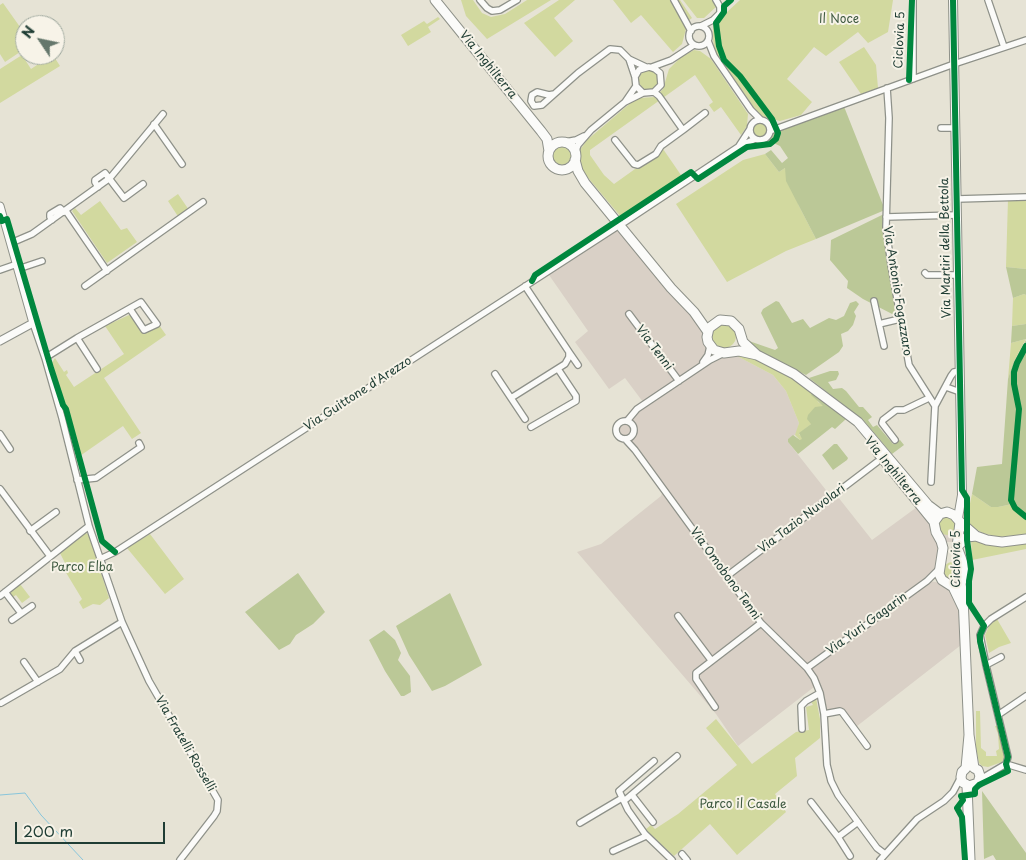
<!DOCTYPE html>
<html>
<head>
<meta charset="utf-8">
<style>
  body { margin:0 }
  #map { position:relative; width:1026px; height:860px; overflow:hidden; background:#e6e3d5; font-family:"Playpen Sans",sans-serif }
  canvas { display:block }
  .north { position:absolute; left:15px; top:15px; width:50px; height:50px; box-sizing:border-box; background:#f7f3e8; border:1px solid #a1aaa0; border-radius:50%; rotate:304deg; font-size:14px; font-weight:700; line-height:20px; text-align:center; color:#1f3d34 }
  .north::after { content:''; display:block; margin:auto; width:18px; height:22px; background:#65776c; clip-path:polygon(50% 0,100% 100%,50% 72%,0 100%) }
  .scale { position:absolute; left:15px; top:822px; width:150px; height:22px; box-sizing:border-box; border:2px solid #1f3d34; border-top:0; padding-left:6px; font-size:15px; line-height:18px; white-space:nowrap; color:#1f3d34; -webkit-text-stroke:4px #f7f3e8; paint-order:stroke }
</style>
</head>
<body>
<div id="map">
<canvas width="1026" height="860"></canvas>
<div class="north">N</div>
<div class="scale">200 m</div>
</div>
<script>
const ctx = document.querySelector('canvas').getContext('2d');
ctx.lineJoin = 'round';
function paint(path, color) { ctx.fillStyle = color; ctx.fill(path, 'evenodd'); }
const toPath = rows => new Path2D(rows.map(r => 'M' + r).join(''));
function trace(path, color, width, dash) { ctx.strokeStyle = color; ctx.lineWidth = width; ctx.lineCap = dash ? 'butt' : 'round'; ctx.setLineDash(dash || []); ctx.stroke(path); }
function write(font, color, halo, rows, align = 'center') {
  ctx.font = font + ' "Playpen Sans",sans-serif'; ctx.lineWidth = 4; ctx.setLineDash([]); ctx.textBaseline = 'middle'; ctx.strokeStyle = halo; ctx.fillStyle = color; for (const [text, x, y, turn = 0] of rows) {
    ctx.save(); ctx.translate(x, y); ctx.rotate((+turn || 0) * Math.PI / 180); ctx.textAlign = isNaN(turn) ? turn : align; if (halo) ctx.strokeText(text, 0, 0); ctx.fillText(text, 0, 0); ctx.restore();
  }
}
const industrial = toPath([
  [618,230,701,325,707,349,707,355,717,358,737,356,773,375,786,391,799,423,797,432,795,435,788,439,788,442,833,499,838,497,872,540,917,507,957,542,936,542,941,556,938,567,928,581,944,583,951,589,958,603,961,645,852,730,839,714,822,717,817,694,814,687,738,746,716,714,577,552,601,544,661,496,662,493,635,453,625,442,619,440,614,431,616,421,627,415,632,409,643,402,625,378,609,389,575,342,588,331,549,275]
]);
const green = toPath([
  [461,0,473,0,482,13,491,17,505,14,527,0,551,0,487,39,466,16],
  [559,0,575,0,554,18,573,41,555,57,524,23],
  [613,0,680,0,692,18,684,24,686,29,682,44,673,52,641,15,631,23],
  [683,0,712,0,716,7,704,18,697,18],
  [740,0,893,0,888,32,868,43,858,32,826,56,814,47,787,79,812,102,801,115,780,121,763,117,755,109,715,51,713,40,713,25],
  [3,3,25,34,25,46,21,49,20,52,5,62,0,54,0,5],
  [438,17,440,19,428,27,431,32,408,46,401,35,424,21,427,24],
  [864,47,876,65,878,88,861,94,839,62],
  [694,50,700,51,711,59,748,114,747,126,741,135,721,107,714,112,709,105,713,102,695,75,590,150,590,155,604,175,614,184,656,154,661,146,683,178,621,217,584,173,579,164,580,150,587,140,634,100,639,98,655,97,663,89,669,69,681,57],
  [22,55,31,69,43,61,39,55,53,55,60,66,0,103,0,69],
  '639 80a10 10 0 1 1 20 0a10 10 0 1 1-20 0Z',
  '753 130a7 7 0 1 1 14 0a7 7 0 1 1-14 0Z',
  '552 155a10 10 0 1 1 20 0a10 10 0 1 1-20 0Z',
  [765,154,779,172,785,168,799,206,816,239,786,251,727,282,676,204,743,160],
  [178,194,189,210,179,218,168,201],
  [1008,199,1026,199,1026,269,1006,267],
  [100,201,121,230,127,228,137,242,107,263,72,211,75,208,81,215],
  [1024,294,1026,295,1026,324,1012,326,1013,298],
  [129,315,131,316,143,333,148,332,159,325,166,335,104,378,141,433,132,439,123,426,77,458,62,407,65,404,51,364,55,358,64,372,67,370,68,373,66,375,74,387,124,354,105,326],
  '712 336a12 12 0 1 1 24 0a12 12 0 1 1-24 0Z',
  [1026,339,1013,363,1008,379,1011,343],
  [745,353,791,376,814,391,818,402,824,406,811,424,799,434,803,439,801,441,795,435,799,423,786,391,773,375,735,355],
  [972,494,991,507,998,507,1012,504,1026,517,1026,534,999,537,983,533,970,526,968,513],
  '938 526a9 9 0 1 1 18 0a9 9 0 1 1-18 0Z',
  [86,533,89,535,109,598,100,605,93,604,83,609,79,602,82,599,62,566,65,563,60,553],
  [150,534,184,579,165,594,127,548],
  [971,539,1008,545,1026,542,1026,549,972,560],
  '943 571a9 9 0 1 1 18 0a9 9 0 1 1-18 0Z',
  [20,584,30,597,22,603,16,595,13,597,11,594,11,591],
  [997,619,1011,643,999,647,989,653,985,635,990,624],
  [816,698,820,719,820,738,795,758,797,776,775,794,786,812,737,855,710,824,674,856,649,833,646,829,651,825,655,829,678,814,737,765,706,728,716,719,752,764,796,732,809,730,806,707,813,705,810,700],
  [976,711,980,711,981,748,986,752,986,756,997,756,996,751,999,749,998,734,995,726,999,726,1005,757,1002,762,988,767,982,766,979,763,976,748]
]);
const forest = toPath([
  [843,104,885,210,816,239,786,181,785,168,779,172,765,154,771,150,782,163,788,158,780,146,769,141,774,132],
  [884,214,904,345,901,345,896,316,863,299,847,288,848,281,830,260,831,240],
  [1006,267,1026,269,1026,295,1024,294,1013,298],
  [776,301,779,302,792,323,803,319,810,328,829,318,836,320,844,316,850,303,856,301,859,304,854,312,856,316,853,325,848,331,841,334,843,346,839,352,806,375,759,352,750,345,749,341,775,350,778,348,761,313,763,309],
  [1026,324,1026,339,1011,343,1012,326],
  [1026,340,1026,517,1012,504,998,507,991,507,972,494,977,467,1002,464,1008,379,1013,363],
  [830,371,838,371,839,374,836,380,828,382,833,389,842,388,846,391,859,407,863,407,872,417,868,420,873,427,877,425,893,444,900,440,904,445,892,454,864,421,809,378],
  [814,391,846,417,846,419,835,429,832,427,798,454,788,442,788,439,793,435,800,440,802,439,799,433,811,424,807,419,808,415,815,407,823,406,811,395],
  [834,444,837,444,848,458,847,460,833,470,822,455],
  [298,573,325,612,313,624,296,635,290,644,279,650,245,612],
  [450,593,482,665,445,686,432,691,409,655,396,626],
  [384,630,395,640,401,653,398,660,410,676,411,692,404,696,401,696,385,671,369,640],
  [982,791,1026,853,1026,860,996,860,993,855,984,859]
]);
const stream = toPath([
  [0,795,25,793,41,815,83,860]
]);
const minor = toPath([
  [480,0,487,8,492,11,500,10,517,0],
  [674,0,691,31],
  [988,0,1004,47],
  '689 36a10 10 0 1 1 20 0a10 10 0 1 1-20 0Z',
  [701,26,713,20,720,13,720,7,716,0],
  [708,41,714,56,751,110,761,120],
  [629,59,635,77],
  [652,67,671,60,694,45],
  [913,79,913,0],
  [887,88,889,118,886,227,891,265,909,365,935,406],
  [654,92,659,96,683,130,705,113],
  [554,94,549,95,537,92,532,95,531,101,534,106,542,105,578,73,610,49,620,50,629,59,646,67],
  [625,102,636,86,635,77,639,70,649,67,655,69,660,73,661,85,654,92,643,93,636,86],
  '750 130a10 10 0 1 1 20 0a10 10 0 1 1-20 0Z',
  [154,124,182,164],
  [941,128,955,128],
  [770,131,954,64,1026,40],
  [615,140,634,164,638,165,656,154,661,146,683,130],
  [565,142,576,140,584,136],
  [739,146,750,129],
  [575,153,578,145,591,130,625,102,643,93],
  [98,187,95,182,95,180,105,173,124,198,143,184],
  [957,199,1026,197],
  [66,211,107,271],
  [886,217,957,215],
  [52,220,50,217,50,214,60,208,64,212],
  [625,222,738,147,755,139],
  [11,243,32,234,110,178,163,114],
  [18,269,42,261],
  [0,270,17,264],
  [925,273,927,275,958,275],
  [85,286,203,202],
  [874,301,884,346],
  [629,314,679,381],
  [33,323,45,358,62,418,89,526,122,622,149,681,218,800,217,811,214,816,180,860],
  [879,324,900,319],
  [77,338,97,369],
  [569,352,578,365],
  [45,358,77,338,141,302,157,324,144,330,130,309],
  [703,362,708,355,710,346],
  [495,374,525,419],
  [946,387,960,392],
  [511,398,565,364,569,357,569,352,525,286],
  '616 430a9 9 0 1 1 18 0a9 9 0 1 1-18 0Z',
  [627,421,637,409,710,360,724,353],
  [531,427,576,401,576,396,558,369],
  [0,434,10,449],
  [625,439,635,450,761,623,807,668,814,678,820,693,824,714,827,765,831,781,838,795,877,848,885,854],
  [895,440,882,423,883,420,896,410,904,410,929,398],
  [77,480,96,478,141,447,139,443],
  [931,482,935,406,951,376,954,372,960,371],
  [0,489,50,556],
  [30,531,56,512],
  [100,559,115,552,615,228],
  [727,576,877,462],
  [5,592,21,613],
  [0,596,89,526],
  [678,616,711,660],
  [12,620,32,606],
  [75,651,80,660],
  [24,662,38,682],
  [986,665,1001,657],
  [807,668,927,581,939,569],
  [1,703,60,669,75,651,122,622],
  [715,707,696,679,696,673,761,623],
  [824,714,840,711,842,712,867,746],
  [998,715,1026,696],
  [802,729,801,706,806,701,820,693],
  [654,761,619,791,628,810,645,834,672,860],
  [1006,764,1008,757,986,665,980,635,984,626,991,619,1026,597],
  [979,780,1006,764,1026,770],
  [632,795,653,822],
  [624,801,677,756],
  [811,802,838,837,858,822],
  [580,823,622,798],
  [838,837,850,856],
  [613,851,646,836],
  [682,854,687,860],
  [880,860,917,819,944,801,953,792,961,777]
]);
const tertiary = toPath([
  [0,206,33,323,0,341]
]);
const secondary = toPath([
  [953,0,962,495,958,518]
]);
const primary = toPath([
  [435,0,541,131,547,139,549,151],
  '548 156a14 14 0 1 1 28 0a14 14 0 1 1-28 0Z',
  [575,160,578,171,585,183,671,288,694,312,708,332],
  [757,355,739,351,724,353,714,350,708,342,707,337,709,328,720,320,731,321,739,329,743,342,757,355,794,374,858,422,928,505,940,514],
  [878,453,934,522],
  [960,522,976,536,987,540,1002,542,1026,539],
  [957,547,967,537,976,536],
  [963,608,953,587,942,580,939,574,943,548,941,541,936,532,934,522,940,514,947,512,954,515,960,522,957,547,965,568,961,584,963,597,969,735,974,768,978,770,980,776,978,783,969,786,962,782,961,777,962,772,966,768,969,735],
  [967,786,970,860]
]);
const cycleway = toPath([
  [953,0,962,490,967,498,967,540,971,569,969,581,969,603,984,626,980,635,980,641,1008,757,1006,764,1008,771,979,785,975,789,975,794,961,796,963,800,957,808,962,817,965,860],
  [909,80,912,0],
  [0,216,2,221,7,219,51,368,63,405,66,409,102,541,115,552],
  [532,281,535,275,691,172,698,179,747,147,770,144,776,139,778,133,772,119,740,76,724,60,719,46,716,23,724,12,724,6,731,0],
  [1026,346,1017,363,1014,372,1014,384,1019,409,1011,500,1015,508,1026,517]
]);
const parkNames = [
  ["Il Noce",839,20],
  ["Parco Elba",82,568],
  ["Parco il Casale",743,805]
];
const streetNames = [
  ["Ciclovia 5",900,40,-88],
  ["Via Inghilterra",488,65,51],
  ["Via Martiri della Bettola",946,248,-91],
  ["Via Antonio Fogazzaro",897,291,81],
  ["Via Tenni",654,348,53],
  ["Via Guittone d'Arezzo",358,394,-33],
  ["Via Inghilterra",893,471,51],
  ["Via Tazio Nuvolari",802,519,-37],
  ["Ciclovia 5",957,559,-90],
  ["Via Omobono Tenni",725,574,54],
  ["Via Yuri Gagarin",867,624,-36],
  ["Via Fratelli Rosselli",185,744,60]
];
paint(industrial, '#d9d0c6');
paint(green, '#d2d99f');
paint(forest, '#bbc897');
trace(stream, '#88c5db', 1);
trace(minor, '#8e9189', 8);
trace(tertiary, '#8e9189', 9);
trace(secondary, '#8e9189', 10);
trace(primary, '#8e9189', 11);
trace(minor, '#fbfbf9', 5.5);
trace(tertiary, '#fbfbf9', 7);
trace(secondary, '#fbfbf9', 8);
trace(primary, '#fbfbf9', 9);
trace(cycleway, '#00873e', 6);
write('12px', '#3f5a41', '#f7f3e8', parkNames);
write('12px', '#1f3d34', '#f7f3e8', streetNames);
</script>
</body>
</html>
